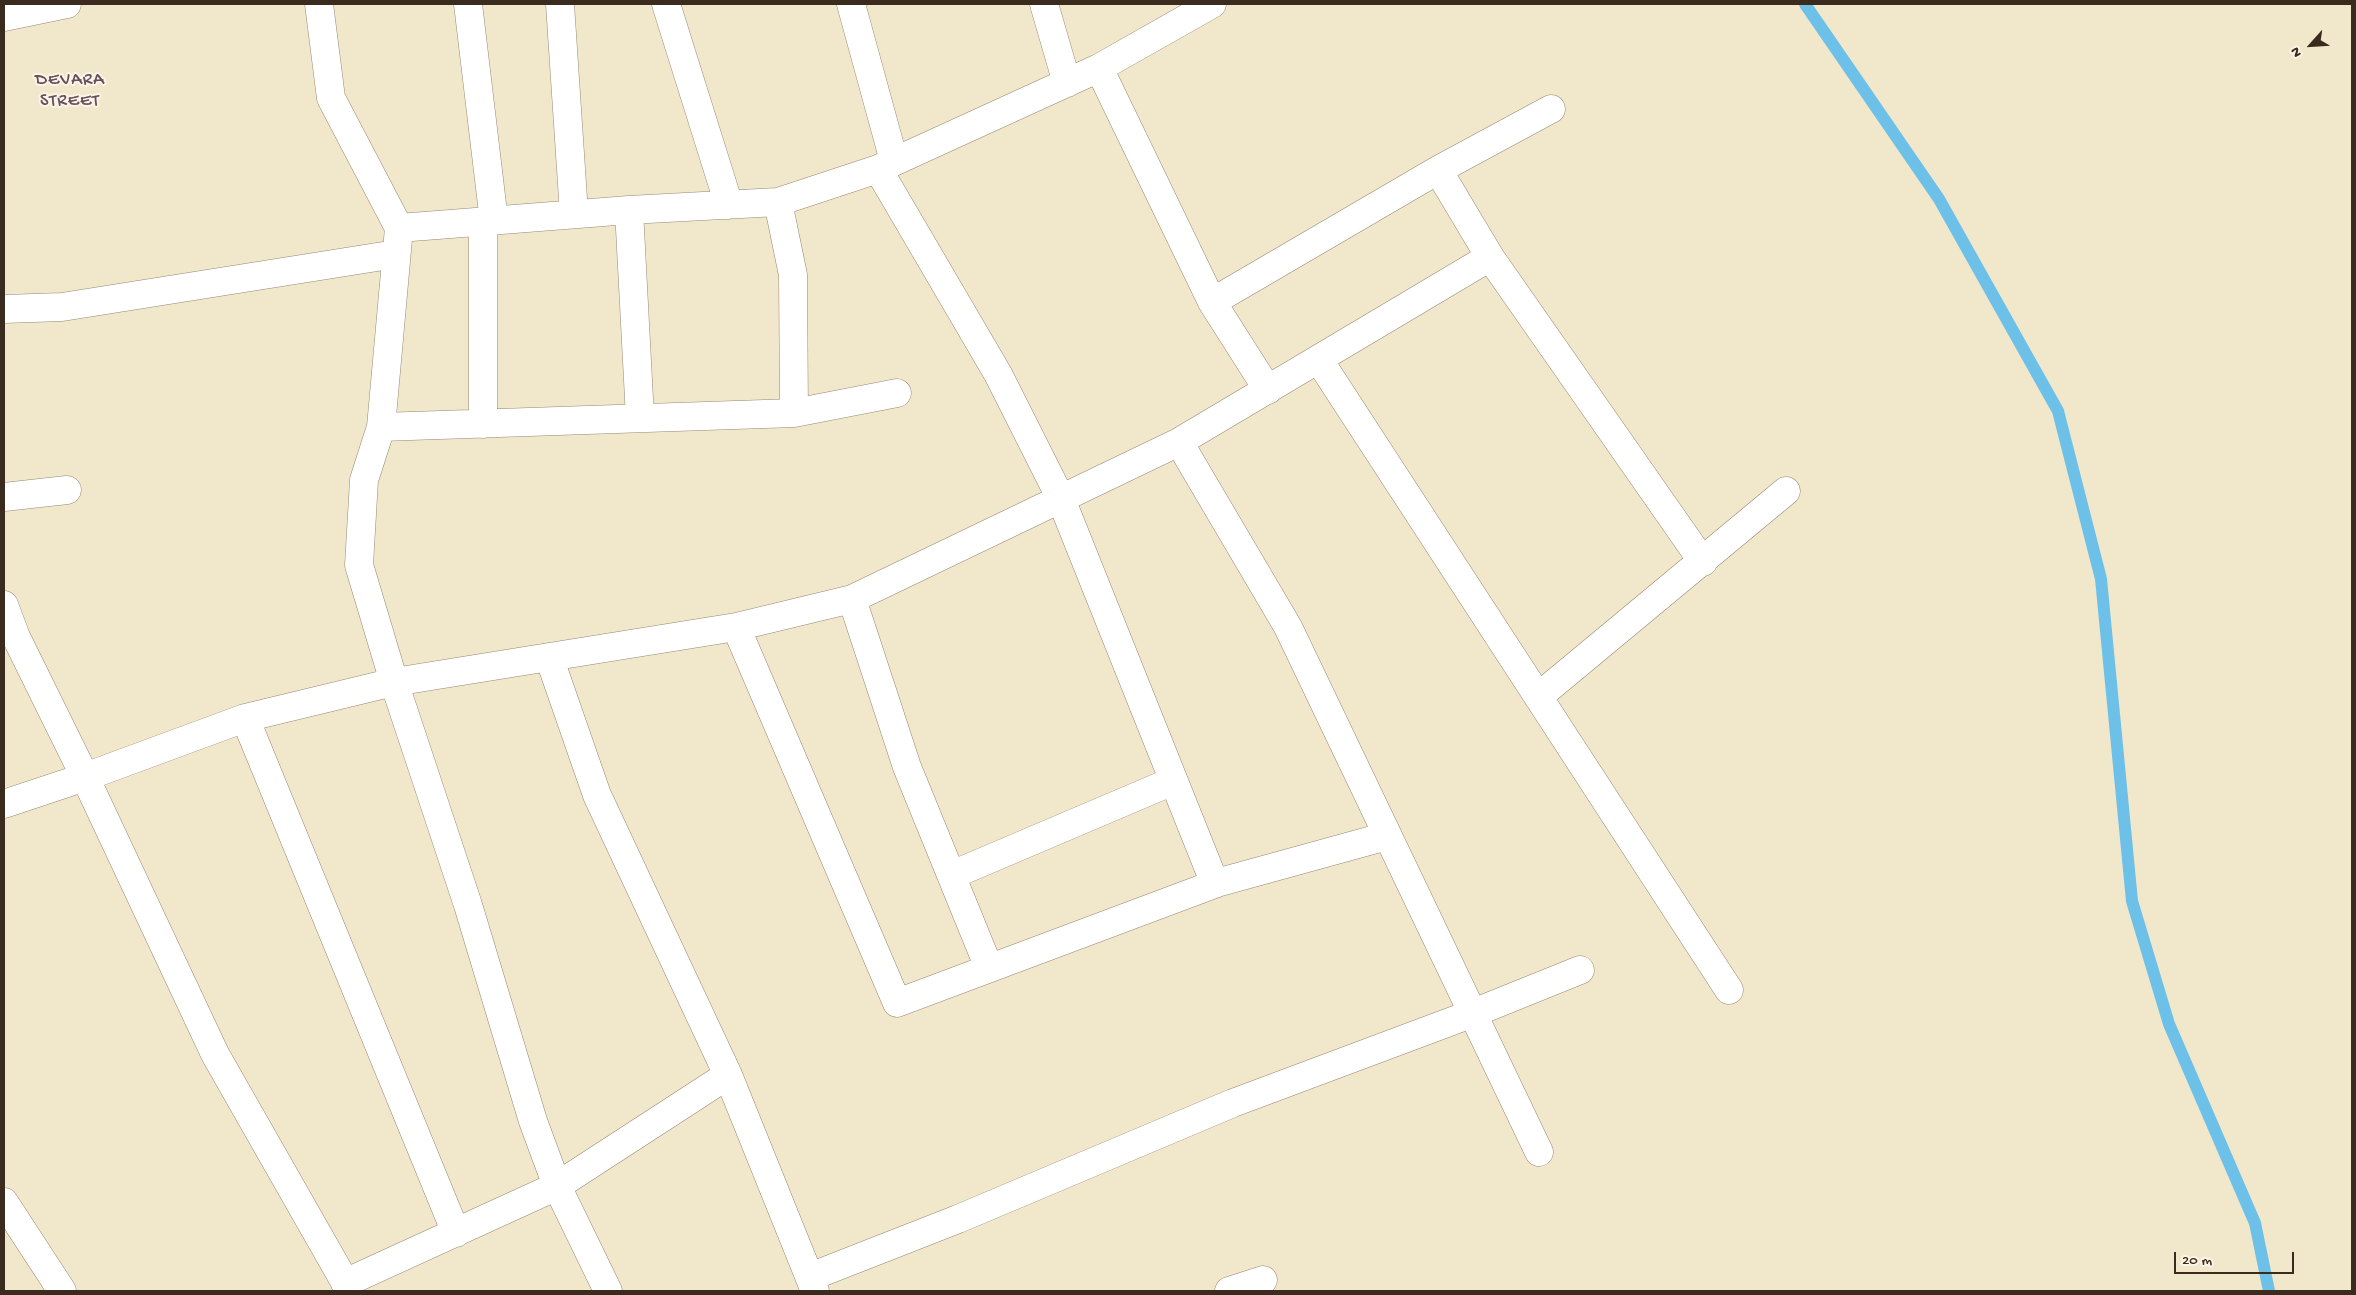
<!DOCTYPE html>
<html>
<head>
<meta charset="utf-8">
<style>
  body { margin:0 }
  #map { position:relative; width:2356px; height:1295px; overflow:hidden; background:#f1e7cb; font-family:"Gochi Hand",sans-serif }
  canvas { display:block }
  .frame { position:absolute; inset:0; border:5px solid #3b2a1e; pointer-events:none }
  .north { position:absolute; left:2286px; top:20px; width:50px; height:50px; -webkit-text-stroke:4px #fcf5e5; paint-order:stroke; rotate:244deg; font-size:14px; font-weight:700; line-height:20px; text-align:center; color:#3b2a1e }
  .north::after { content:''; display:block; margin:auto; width:18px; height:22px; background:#3b2a1e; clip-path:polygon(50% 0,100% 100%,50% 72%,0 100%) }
  .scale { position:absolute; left:2174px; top:1252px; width:120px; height:22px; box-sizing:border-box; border:2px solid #3b2a1e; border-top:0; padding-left:6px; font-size:15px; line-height:18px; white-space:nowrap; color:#3b2a1e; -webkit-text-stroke:4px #fcf5e5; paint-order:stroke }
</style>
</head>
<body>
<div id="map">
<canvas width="2356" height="1295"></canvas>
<div class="frame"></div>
<div class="north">N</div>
<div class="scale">20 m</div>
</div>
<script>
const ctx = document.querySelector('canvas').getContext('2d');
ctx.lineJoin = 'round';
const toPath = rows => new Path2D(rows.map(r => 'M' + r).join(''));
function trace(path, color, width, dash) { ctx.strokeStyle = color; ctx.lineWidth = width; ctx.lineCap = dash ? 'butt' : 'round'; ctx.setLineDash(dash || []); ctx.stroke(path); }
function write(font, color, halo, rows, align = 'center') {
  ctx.font = font + ' "Gochi Hand",sans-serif'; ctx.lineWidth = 4; ctx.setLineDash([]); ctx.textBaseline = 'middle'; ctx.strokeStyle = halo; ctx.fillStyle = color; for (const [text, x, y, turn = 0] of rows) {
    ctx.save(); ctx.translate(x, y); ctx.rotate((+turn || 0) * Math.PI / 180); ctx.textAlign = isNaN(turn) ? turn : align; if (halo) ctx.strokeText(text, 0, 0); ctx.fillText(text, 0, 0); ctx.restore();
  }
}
const stream = toPath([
  [1805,4,1939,199,2058,411,2101,579,2132,901,2169,1024,2255,1223,2269,1291]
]);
const minor = toPath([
  [319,4,331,98,399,228,381,427,364,480,359,565,394,682,468,905,533,1121,557,1186,608,1291],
  [468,4,494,221],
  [560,4,574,214],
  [666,4,729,205],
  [851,4,894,161],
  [1044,4,1067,83],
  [4,17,67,4],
  [1099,68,1212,302,1268,390],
  [878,169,998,374,1061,499,1215,884],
  [1438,170,1490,257,1703,562],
  [778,202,793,275,794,413],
  [629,210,640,418],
  [483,221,483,424],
  [399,228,629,210,778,202,878,169,1099,68,1212,4],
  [1212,302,1438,170,1551,109],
  [4,309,62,307,396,254],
  [1319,360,1729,990],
  [381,427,794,413,897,393],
  [1179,442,1288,627,1539,1152],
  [4,497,67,490],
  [852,599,907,767,989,968],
  [4,605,16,637,85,777,215,1054,350,1291],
  [736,627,897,1003,1220,882,1387,836],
  [549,657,597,795,728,1075,815,1291],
  [1538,697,1786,491],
  [245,718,456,1233],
  [4,804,85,777,245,718,394,682,736,627,852,599,1179,442,1490,257],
  [952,875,1173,781],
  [4,1202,62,1291],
  [810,1277,958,1219,1233,1103,1471,1014,1580,970],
  [345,1283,557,1186,728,1075],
  [1229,1291,1263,1280]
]);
const neighbourhoodNames = [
  ["DEVARA",70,81],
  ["STREET",70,102]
];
trace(stream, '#6dc1e9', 12);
trace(minor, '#968874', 29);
trace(minor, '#fff', 28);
ctx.letterSpacing = '1px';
write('18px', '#654f5f', '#fcf5e5', neighbourhoodNames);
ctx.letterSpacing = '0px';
</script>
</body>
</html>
